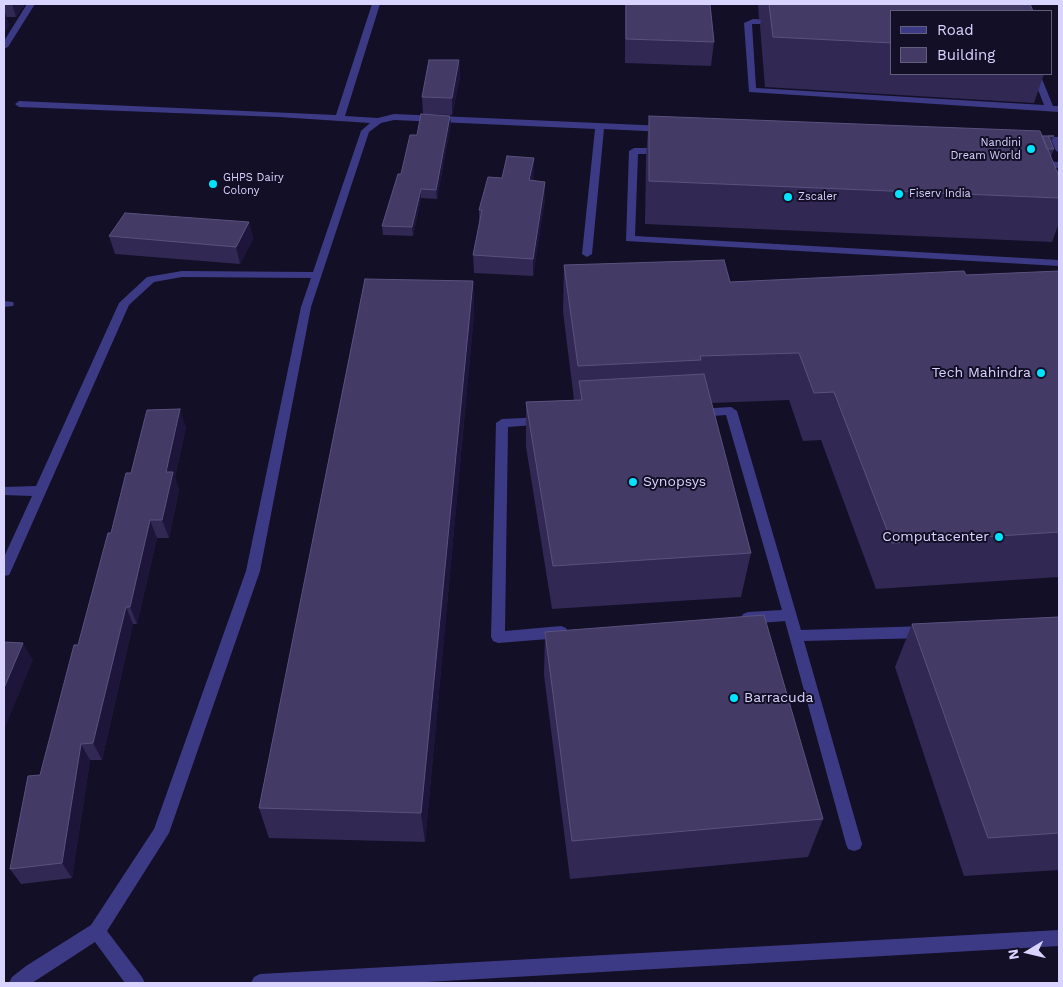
<!DOCTYPE html>
<html>
<head>
<meta charset="utf-8">
<style>
  body { margin:0 }
  #map { position:relative; width:1063px; height:987px; overflow:hidden; background:#130f26; font-family:"Work Sans",sans-serif }
  canvas { display:block }
  .frame { position:absolute; inset:0; border:5px solid #d9d4ff; pointer-events:none }
  .legend { position:absolute; left:890px; top:10px; width:162px; height:65px; box-sizing:border-box; background:#130f26; border:1px solid #625e7d; margin:0; padding:6px 9px; list-style:none; font-size:15px; color:#d9d4ff }
  .legend li { display:flex; align-items:center; gap:10px; height:25px }
  .legend b { width:25px; border:1px solid #625e7d }
  .north { position:absolute; left:1003px; top:927px; width:50px; height:50px; -webkit-text-stroke:4px #130f26; paint-order:stroke; rotate:261deg; font-size:14px; font-weight:700; line-height:20px; text-align:center; color:#d9d4ff }
  .north::after { content:''; display:block; margin:auto; width:18px; height:22px; background:#d9d4ff; clip-path:polygon(50% 0,100% 100%,50% 72%,0 100%) }
</style>
</head>
<body>
<div id="map">
<canvas width="1063" height="987"></canvas>
<div class="frame"></div>
<ul class="legend">
<li><b style="height:6px;background:#3d3a85"></b>Road</li>
<li><b style="height:14px;background:#433a66"></b>Building</li>
</ul>
<div class="north">N</div>
</div>
<script>
const ctx = document.querySelector('canvas').getContext('2d');
ctx.lineJoin = 'round';
const toPath = rows => new Path2D(rows.map(r => 'M' + r).join(''));
function paint(path, color) { ctx.fillStyle = color; ctx.fill(path, 'evenodd'); }
function trace(path, color, width, dash) { ctx.strokeStyle = color; ctx.lineWidth = width; ctx.lineCap = dash ? 'butt' : 'round'; ctx.setLineDash(dash || []); ctx.stroke(path); }
function write(font, color, halo, rows, align = 'center') {
  ctx.font = font + ' "Work Sans",sans-serif'; ctx.lineWidth = 4; ctx.setLineDash([]); ctx.textBaseline = 'middle'; ctx.strokeStyle = halo; ctx.fillStyle = color; for (const [text, x, y, turn = 0] of rows) {
    ctx.save(); ctx.translate(x, y); ctx.rotate((+turn || 0) * Math.PI / 180); ctx.textAlign = isNaN(turn) ? turn : align; if (halo) ctx.strokeText(text, 0, 0); ctx.fillText(text, 0, 0); ctx.restore();
  }
}
const lane = toPath([
  [372,4,380,4,345,116,378,118,394,114,665,126,669,129,665,132,604,129,592,254,587,257,582,254,595,129,394,120,381,123,369,132,311,307,260,571,169,833,107,931,142,977,145,983,125,983,95,942,32,983,9,983,12,977,26,966,91,925,154,829,246,571,301,307,311,278,182,277,154,282,129,305,11,571,9,575,4,576,4,557,32,496,4,495,4,487,36,486,119,303,147,277,182,271,313,272,361,131,370,123,279,117,19,107,15,104,19,101,336,115,372,4],
  [753,19,777,20,781,22,777,24,752,24,756,88,1044,105,1032,74,1040,74,1053,106,1059,106,1059,112,749,92,744,23,753,19],
  [1037,136,1058,137,1059,152,1056,151,1052,142,1034,141,1033,139,1037,136],
  [634,148,662,148,667,151,662,154,638,154,635,236,1059,260,1059,266,626,241,629,151,634,148],
  [1037,161,1059,162,1059,168,1034,166,1032,164,1037,161],
  [4,301,13,302,14,304,13,306,4,307,4,301],
  [731,407,737,411,801,630,926,626,931,628,933,632,931,636,926,638,804,641,862,844,860,849,854,851,848,849,846,844,785,621,748,624,743,622,741,618,743,614,748,612,782,610,726,415,698,417,692,413,698,409,731,407],
  [543,417,549,421,547,424,508,427,505,631,561,626,566,628,568,632,566,636,561,638,498,643,493,641,491,637,496,423,502,419,543,417],
  [1059,930,1059,946,409,983,251,983,254,977,260,974,1059,930]
]);
const street = toPath([
  [27,4,35,4,8,47,4,49,4,41,27,4]
]);
const wall = toPath([
  [4,4,25,4,16,17,6,17,9,25,4,33],
  [625,4,710,4,714,42,711,66,625,63],
  [758,4,1030,4,892,11,892,74,1044,74,1034,103,765,87,760,26,761,19,759,19],
  [459,60,460,77,452,115,423,114,422,97],
  [649,116,1054,136,1051,143,1054,149,1051,157,1059,198,1059,223,1052,242,645,224,646,158],
  [451,124,437,199,421,198,413,236,383,235,382,226,401,174],
  [534,158,534,175,533,181,545,199,533,276,474,273,473,255,479,224,479,210,502,178],
  [249,222,253,239,240,264,115,254,109,236],
  [564,265,730,282,966,275,1059,271,1059,577,876,589,821,440,803,441,789,400,711,403,751,553,741,597,552,609,526,447,526,402,574,400,563,312],
  [473,281,474,314,425,842,269,838,259,808],
  [186,427,175,477,179,490,169,538,157,538,137,624,133,624,102,760,90,760,72,878,21,884,10,869,40,775,111,533,131,473],
  [1059,617,1059,870,964,876,895,667,912,624],
  [545,632,823,819,808,857,570,879,544,675]
]);
const shadedWall = toPath([
  [12,4,25,4,16,17],
  [4,10,9,25,4,33],
  [459,60,460,77,452,115,452,98],
  [450,116,451,124,437,199,436,190],
  [534,158,534,175,529,197,529,180],
  [545,182,545,199,533,276,533,259],
  [421,189,421,198,413,236,412,227],
  [249,222,253,239,240,264,236,247],
  [473,281,474,314,425,842,421,813],
  [180,409,186,427,175,477,179,490,169,538,162,520,166,472],
  [150,520,157,538,137,624,130,607],
  [126,607,133,624,102,760,93,743],
  [23,643,33,660,4,730,4,688],
  [81,744,90,760,72,878,62,863]
]);
const building = toPath([
  [626,4,710,4,714,42,626,39,626,4],
  [769,4,1030,4,1033,11,892,11,892,43,773,37,769,4],
  [429,60,459,60,452,98,422,97,429,60],
  [421,114,450,116,436,190,421,189,412,227,382,226,398,174,401,174,410,135,417,135,421,114],
  [649,116,1040,131,1059,176,1059,198,649,181,649,116],
  [1042,136,1054,136,1048,136,1054,149,1047,149,1042,136],
  [507,156,534,158,529,180,545,182,533,259,473,255,482,210,479,210,488,177,502,178,507,156],
  [125,213,249,222,236,247,109,236,125,213],
  [724,260,730,282,964,271,966,275,1059,271,1059,532,892,543,834,392,814,393,799,353,700,356,701,360,578,366,564,265,724,260],
  [365,279,473,281,421,813,259,808,365,279],
  [704,374,751,553,553,566,526,402,582,400,579,381,704,374],
  [180,409,166,472,173,472,162,520,150,520,130,607,126,607,93,743,81,744,62,863,10,869,28,776,40,775,74,645,78,645,108,533,111,533,126,473,131,473,147,410,180,409],
  [764,615,823,819,572,841,545,632,764,615],
  [1059,617,1059,833,988,838,912,624,1059,617],
  [4,642,23,643,4,688,4,642]
]);
const markers = [
  [1031,149,5,"#00e5ff"],
  [213,184,5,"#00e5ff"],
  [899,194,5,"#00e5ff"],
  [788,197,5,"#00e5ff"],
  [1041,373,5,"#00e5ff"],
  [633,482,5,"#00e5ff"],
  [999,537,5,"#00e5ff"],
  [734,698,5,"#00e5ff"]
];
const farPoinames = [
  ["Nandini",1021,143,"right"],
  ["Dream World",1021,156,"right"],
  ["GHPS Dairy",223,178],
  ["Colony",223,191],
  ["Fiserv India",909,194],
  ["Zscaler",798,197]
];
const poiNames = [
  ["Tech Mahindra",1031,373],
  ["Synopsys",643,482,"left"],
  ["Computacenter",989,537],
  ["Barracuda",744,698,"left"]
];
paint(lane, '#3d3a85');
paint(street, '#3d3a85');
paint(wall, '#312854');
paint(shadedWall, '#1d163a');
paint(building, '#433a66');
trace(building, '#5a527e', 1);
for (const [x, y, r, color] of markers) { const dot = new Path2D(); dot.arc(x, y, r, 0, 2 * Math.PI); ctx.fillStyle = color; ctx.fill(dot); trace(dot, '#130f26', 2); }
write('11px', '#d9d4ff', '#130f26', farPoinames, 'left');
write('14px', '#d9d4ff', '#130f26', poiNames, 'right');
</script>
</body>
</html>
